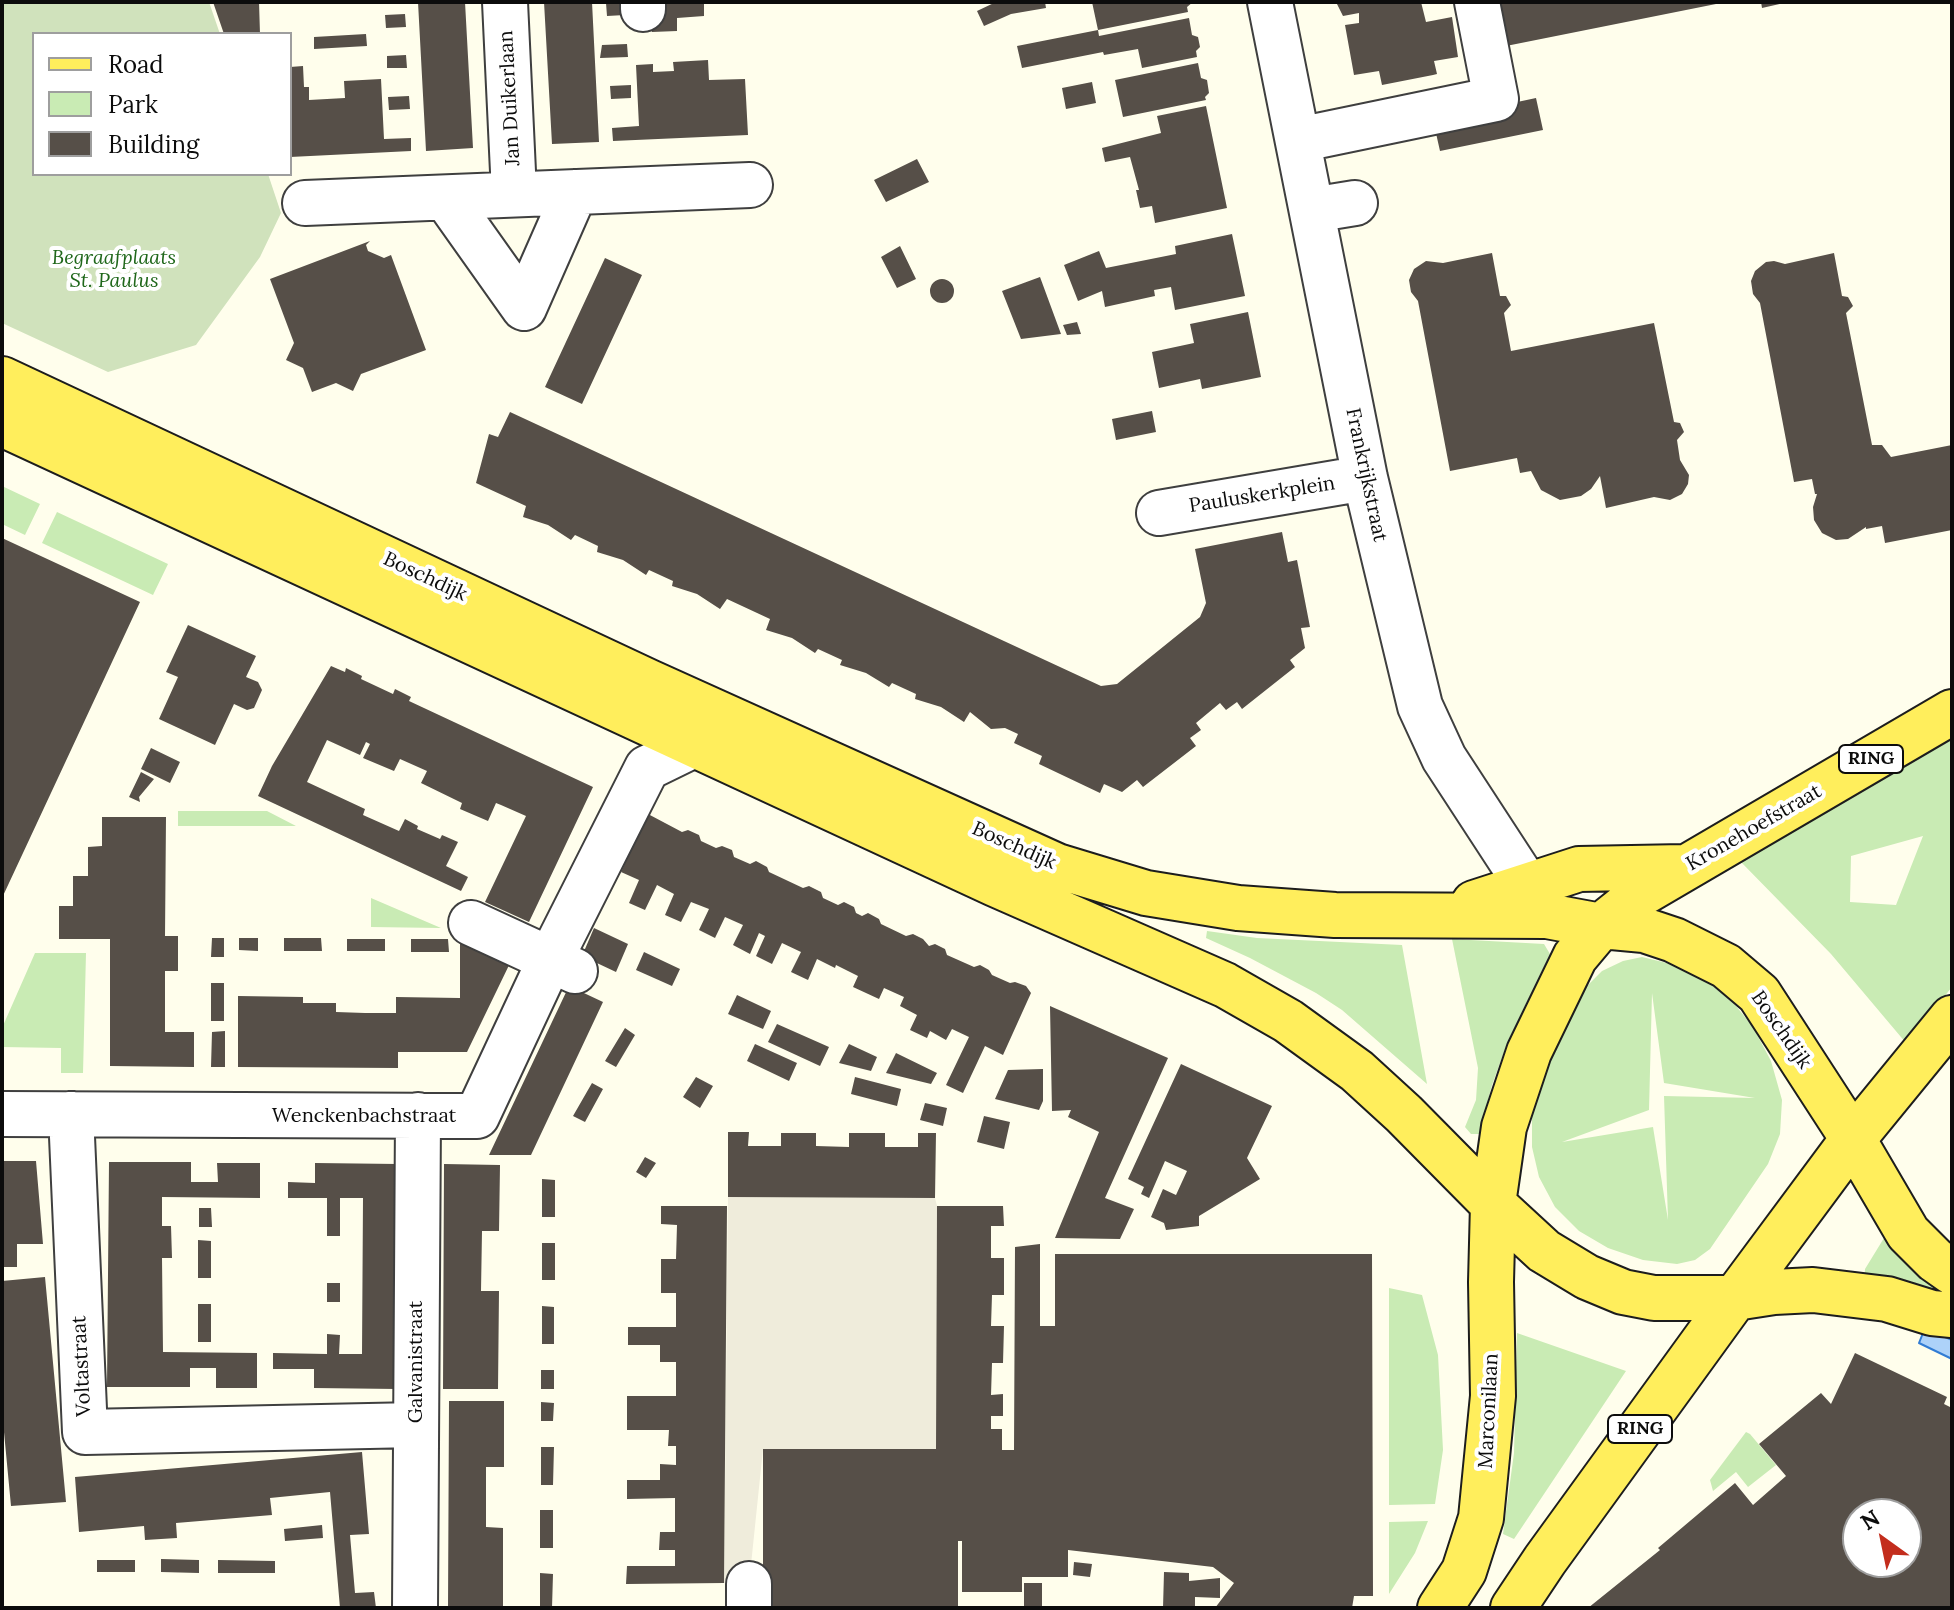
<!DOCTYPE html>
<html>
<head>
<meta charset="utf-8">
<style>
  body { margin:0 }
  #map { position:relative; width:1954px; height:1610px; overflow:hidden; background:#fffeec; font-family:Lora,serif }
  canvas { display:block }
  .frame { position:absolute; inset:0; border:4px solid #0c0c0c; pointer-events:none }
  .legend { position:absolute; left:32px; top:32px; width:260px; height:144px; box-sizing:border-box; background:#fff; border:2px solid #9e9e9e; margin:0; padding:10px 14px; list-style:none; font-size:24px; color:#0c0c0c }
  .legend li { display:flex; align-items:center; gap:16px; height:40px }
  .legend b { width:40px; border:2px solid #9e9e9e }
  .north { position:absolute; left:1842px; top:1498px; width:80px; height:80px; box-sizing:border-box; background:#fff; border:2px solid #9e9e9e; border-radius:50%; rotate:327deg; font-size:22px; font-weight:700; line-height:32px; text-align:center; color:#0c0c0c }
  .north::after { content:''; display:block; margin:auto; width:28px; height:36px; background:#c32d1d; clip-path:polygon(50% 0,100% 100%,50% 72%,0 100%) }
</style>
</head>
<body>
<div id="map">
<canvas width="1954" height="1610"></canvas>
<div class="frame"></div>
<ul class="legend">
<li><b style="height:10px;background:#ffee5c"></b>Road</li>
<li><b style="height:22px;background:#c9ebb4"></b>Park</li>
<li><b style="height:22px;background:#564f48"></b>Building</li>
</ul>
<div class="north">N</div>
</div>
<script>
const ctx = document.querySelector('canvas').getContext('2d');
ctx.lineJoin = 'round';
function paint(path, color) { ctx.fillStyle = color; ctx.fill(path, 'evenodd'); }
const toPath = rows => new Path2D(rows.map(r => 'M' + r).join(''));
function trace(path, color, width, dash) { ctx.strokeStyle = color; ctx.lineWidth = width; ctx.lineCap = dash ? 'butt' : 'round'; ctx.setLineDash(dash || []); ctx.stroke(path); }
function write(font, color, halo, rows, align = 'center') {
  ctx.font = font + ' Lora,serif'; ctx.lineWidth = 8; ctx.setLineDash([]); ctx.textBaseline = 'middle'; ctx.strokeStyle = halo; ctx.fillStyle = color; for (const [text, x, y, turn = 0] of rows) {
    ctx.save(); ctx.translate(x, y); ctx.rotate((+turn || 0) * Math.PI / 180); ctx.textAlign = isNaN(turn) ? turn : align; if (halo) ctx.strokeText(text, 0, 0); ctx.fillText(text, 0, 0); ctx.restore();
  }
}
const green = toPath([
  [2,486,40,504,25,535,2,524],
  [57,512,168,564,153,595,42,543],
  [1952,738,1952,987,1906,1043,1831,954,1740,861],
  [1923,836,1896,905,1850,902,1851,856],
  [178,811,267,811,296,826,178,826],
  [371,898,441,928,371,927],
  [1207,931,1257,938,1402,945,1427,1084,1342,1010,1316,993,1250,958,1206,938],
  [1452,939,1544,944,1550,954,1508,1041,1492,1085,1479,1134,1471,1134,1465,1127,1476,1100,1478,1068],
  [35,953,86,953,83,1073,61,1073,61,1048,2,1047,2,1028],
  [1642,957,1679,966,1712,985,1736,1006,1753,1027,1771,1061,1782,1100,1780,1134,1768,1164,1710,1249,1695,1260,1677,1264,1643,1260,1608,1248,1579,1231,1555,1207,1539,1177,1532,1147,1532,1112,1556,1046,1581,992,1602,971,1623,961],
  [1652,993,1664,1083,1755,1098,1664,1096,1668,1220,1653,1127,1562,1142,1649,1110],
  [1884,1238,1888,1238,1918,1275,1941,1293,1864,1283,1865,1269],
  [1389,1288,1422,1295,1438,1355,1443,1450,1435,1504,1389,1505],
  [1517,1333,1626,1371,1514,1539,1503,1534,1514,1453],
  [1746,1432,1750,1434,1776,1465,1748,1487,1736,1472,1713,1491,1710,1480],
  [1428,1521,1415,1553,1389,1594,1389,1522]
]);
const cemetery = toPath([
  [2,2,209,2,220,34,34,34,34,174,268,174,281,213,260,257,196,345,108,372,2,323]
]);
const plaza = toPath([
  [728,1197,935,1198,937,1206,936,1449,763,1449,749,1584,724,1583]
]);
const water = toPath([
  [1925,1328,1952,1340,1952,1359,1919,1343,1925,1328]
]);
const building = toPath([
  [213,2,259,2,260,34,224,34],
  [418,2,465,2,473,148,426,151],
  [544,2,592,2,599,142,552,144],
  [664,2,704,2,704,16,677,18,677,31,652,32,651,19,665,18],
  [996,2,1045,2,1046,8,1011,14,984,26,977,11],
  [1092,2,1193,2,1187,7,1188,12,1098,30],
  [1336,2,1421,2,1426,22,1452,17,1458,57,1434,61,1437,74,1433,75,1382,85,1379,71,1354,75,1345,25,1359,23,1359,13,1343,16],
  [1487,2,1721,2,1721,3,1496,48],
  [1761,2,1784,2,1784,3,1762,8],
  [606,3,625,3,625,15,607,16],
  [405,14,406,27,386,28,385,15],
  [1189,18,1192,35,1198,37,1200,47,1196,51,1197,57,1142,68,1138,49,1104,55,1103,52,1022,68,1017,46,1098,30,1099,36],
  [366,34,367,46,314,49,314,37],
  [627,44,628,57,600,58,602,45],
  [406,55,407,68,387,68,387,56],
  [708,60,709,80,745,79,748,135,613,141,612,128,639,126,636,65,653,64,653,72,674,71,673,62],
  [1198,63,1201,78,1207,80,1209,93,1205,97,1206,100,1123,117,1115,80],
  [303,66,304,87,309,87,309,100,345,98,344,81,381,79,384,139,411,138,411,151,290,157,290,67],
  [1092,82,1096,103,1066,109,1062,88],
  [631,85,631,98,611,99,610,86],
  [409,96,410,109,389,110,388,97],
  [1536,98,1543,130,1440,151,1433,120],
  [1206,106,1227,208,1155,223,1152,206,1140,208,1136,190,1139,190,1130,157,1105,162,1102,148,1161,133,1157,116],
  [917,159,929,182,886,202,874,180],
  [1232,234,1245,296,1175,310,1171,287,1154,290,1155,296,1105,307,1102,291,1078,301,1064,265,1099,251,1106,268,1176,254,1175,246],
  [370,241,366,245,368,251,384,258,391,255,426,350,361,374,353,391,336,383,312,392,303,368,286,360,294,343,270,279],
  [900,246,916,279,897,288,881,257],
  [1492,253,1500,296,1506,296,1511,305,1504,313,1511,351,1654,323,1674,422,1680,423,1684,432,1677,440,1680,460,1689,475,1688,484,1682,494,1670,500,1654,497,1606,508,1600,476,1591,489,1581,496,1560,500,1541,490,1531,471,1520,473,1517,458,1450,471,1418,301,1411,292,1409,280,1414,269,1426,261,1443,263],
  [1834,253,1842,296,1848,297,1853,306,1846,313,1872,445,1882,445,1891,457,1952,445,1952,530,1885,543,1882,526,1866,529,1866,527,1848,539,1836,540,1822,533,1814,520,1813,507,1817,494,1815,494,1812,479,1794,482,1760,303,1753,294,1751,281,1755,271,1766,262,1774,261,1785,264],
  [605,258,642,275,582,404,545,387],
  [1040,277,1061,334,1021,339,1002,291],
  '930 291a12 12 0 1 1 24 0a12 12 0 1 1-24 0Z',
  [1248,312,1261,377,1202,389,1200,379,1159,388,1152,352,1194,343,1190,324],
  [1077,322,1081,334,1067,335,1063,325],
  [1152,411,1156,432,1116,440,1112,419],
  [510,412,1101,686,1117,684,1200,617,1206,603,1195,549,1282,532,1288,562,1297,560,1310,627,1301,628,1305,648,1290,660,1295,667,1242,709,1237,702,1226,710,1220,703,1196,723,1201,730,1190,738,1196,746,1143,787,1137,780,1122,792,1104,784,1100,793,1039,764,1042,756,1014,743,1018,734,1005,728,991,729,970,712,964,722,941,707,915,699,916,694,892,683,889,687,866,673,840,665,842,660,818,649,815,653,792,638,766,630,770,619,727,599,720,609,697,594,672,586,673,581,649,570,646,575,623,560,597,552,598,546,575,535,571,540,548,525,523,517,526,506,476,483,489,434,498,437],
  [2,538,140,602,2,898],
  [188,625,256,656,246,677,258,682,262,690,254,708,247,710,234,704,215,745,159,719,178,677,166,672],
  [331,666,345,672,346,668,362,676,361,679,393,694,395,689,411,697,409,701,593,787,529,922,485,902,526,816,501,805,496,803,488,821,460,809,462,803,421,783,427,771,400,759,394,771,363,758,370,744,366,742,360,755,327,740,307,782,365,809,363,815,399,831,405,819,418,826,417,829,440,839,442,835,458,842,446,866,468,877,461,891,258,796,272,766],
  [151,748,180,762,170,783,141,769],
  [141,772,154,779,139,797,140,802,129,797],
  [648,814,682,832,688,830,699,835,701,841,716,848,722,846,732,850,734,857,750,864,756,861,767,867,769,872,803,888,809,886,821,892,823,898,838,905,844,902,854,907,856,913,862,916,868,913,879,919,881,924,906,936,913,934,923,939,929,946,935,944,945,949,947,955,974,967,980,965,989,970,992,975,1010,983,1015,982,1026,986,1031,993,1003,1055,985,1046,963,1093,946,1085,969,1037,952,1029,946,1040,930,1031,927,1038,910,1030,917,1015,900,1006,904,997,884,988,879,999,853,987,858,976,836,965,835,968,817,959,808,980,791,972,801,952,782,943,772,964,756,956,765,936,759,933,750,954,733,945,743,925,725,917,715,938,699,930,709,909,691,902,681,922,665,915,674,894,657,885,645,910,629,903,639,880,621,872],
  [102,817,166,817,165,936,178,936,178,971,165,971,165,1032,194,1032,194,1067,110,1066,110,939,59,939,59,906,73,906,73,876,88,876,88,847,102,846],
  [594,928,628,944,616,972,582,956],
  [212,938,224,938,224,957,211,957],
  [239,938,258,938,258,951,239,950],
  [284,938,321,938,322,951,284,951],
  [347,939,385,939,385,951,347,951],
  [411,939,448,939,449,952,411,952],
  [460,939,512,959,467,1052,398,1052,398,1068,238,1067,238,996,303,997,303,1003,336,1003,336,1012,365,1013,396,1013,396,997,460,998],
  [644,952,680,969,672,986,636,970],
  [211,983,224,983,224,1021,211,1021],
  [569,986,603,1002,531,1155,489,1155],
  [737,995,771,1011,763,1029,728,1014],
  [1050,1006,1168,1058,1105,1198,1134,1209,1120,1239,1055,1238,1099,1132,1068,1117,1071,1110,1052,1111],
  [777,1024,829,1047,820,1066,768,1042],
  [625,1028,635,1035,616,1067,605,1061],
  [225,1031,225,1067,211,1067,212,1032],
  [755,1044,797,1063,789,1081,747,1061],
  [849,1044,877,1057,871,1071,839,1063],
  [896,1053,937,1073,931,1084,886,1073],
  [1181,1064,1272,1106,1247,1158,1260,1179,1199,1216,1199,1226,1166,1230,1164,1223,1151,1217,1163,1189,1176,1195,1187,1171,1165,1161,1149,1198,1141,1194,1144,1187,1128,1179],
  [1043,1069,1043,1101,1039,1110,995,1099,1008,1070],
  [696,1077,713,1086,700,1108,683,1097],
  [855,1077,901,1089,897,1106,851,1094],
  [592,1083,603,1089,585,1122,573,1116],
  [925,1103,947,1108,943,1126,920,1120],
  [984,1116,1010,1122,1004,1149,977,1142],
  [728,1132,749,1132,748,1146,781,1146,781,1133,816,1133,816,1146,849,1147,849,1133,885,1133,885,1147,918,1147,918,1133,936,1133,935,1198,728,1197],
  [645,1157,656,1163,646,1178,636,1172],
  [2,1161,36,1161,43,1244,17,1244,17,1267,2,1267],
  [109,1162,191,1162,191,1182,218,1182,217,1163,260,1163,260,1198,162,1197,162,1226,171,1226,172,1258,162,1258,163,1352,257,1353,257,1388,216,1388,216,1368,190,1368,190,1387,107,1387],
  [315,1163,398,1164,397,1389,314,1388,314,1369,273,1369,273,1353,327,1354,327,1334,340,1335,339,1354,362,1354,363,1198,340,1198,340,1236,327,1236,327,1198,288,1198,288,1182,315,1183],
  [444,1164,500,1165,499,1231,482,1231,481,1291,499,1291,498,1389,443,1389],
  [542,1179,555,1180,555,1217,542,1217],
  [661,1206,727,1206,724,1583,626,1584,627,1566,675,1566,675,1550,659,1550,660,1532,675,1532,675,1498,627,1499,627,1480,660,1480,660,1464,676,1465,676,1446,668,1446,669,1430,627,1430,627,1396,676,1396,676,1362,660,1362,660,1345,628,1345,628,1327,676,1327,676,1293,661,1293,661,1259,676,1259,677,1225,661,1224],
  [937,1206,1003,1206,1004,1226,991,1226,991,1258,1004,1258,1004,1295,992,1295,991,1326,1004,1326,1003,1363,992,1363,991,1395,1003,1394,1003,1416,991,1416,991,1429,1002,1429,1002,1450,1014,1450,1015,1247,1040,1244,1040,1326,1055,1326,1055,1254,1372,1254,1373,1596,1354,1596,1352,1608,1215,1608,1234,1583,1213,1567,1068,1550,1068,1577,1022,1577,1022,1592,962,1592,962,1541,958,1541,958,1608,763,1608,763,1449,936,1449],
  [199,1208,211,1208,212,1227,199,1227],
  [198,1240,211,1241,211,1278,198,1278],
  [542,1243,555,1243,555,1280,542,1280],
  [45,1277,66,1502,11,1506,2,1411,2,1281],
  [327,1283,340,1283,340,1302,327,1302],
  [198,1304,211,1304,211,1342,198,1342],
  [542,1306,554,1307,554,1344,542,1344],
  [1855,1353,1947,1397,1944,1404,1952,1408,1952,1608,1588,1608,1660,1550,1658,1548,1735,1483,1753,1505,1786,1476,1759,1444,1821,1393,1831,1404],
  [1858,1514,1906,1514,1906,1562,1858,1562],
  [541,1370,554,1370,554,1389,541,1389],
  [449,1401,504,1401,504,1467,486,1467,486,1527,503,1528,503,1608,448,1608],
  [541,1402,554,1403,553,1421,541,1421],
  [541,1447,554,1447,553,1485,541,1485],
  [362,1452,369,1534,350,1535,355,1593,374,1592,376,1608,340,1608,330,1492,270,1498,272,1515,176,1523,177,1538,145,1540,144,1526,79,1532,75,1477],
  [540,1510,553,1510,553,1548,540,1548],
  [322,1525,323,1538,285,1541,284,1529],
  [161,1559,199,1560,199,1573,161,1572],
  [97,1560,135,1560,135,1572,97,1572],
  [218,1560,275,1561,275,1573,218,1573],
  [1074,1562,1092,1564,1090,1577,1073,1575],
  [1164,1572,1189,1573,1189,1581,1220,1578,1220,1598,1195,1597,1195,1608,1163,1608],
  [540,1573,553,1574,552,1608,540,1608],
  [1024,1583,1042,1583,1042,1608,1024,1608]
]);
const minor = toPath([
  [505,2,514,193],
  [643,2,643,9],
  [1270,2,1365,478,1420,706,1444,758,1547,916],
  [1298,140,1496,99,1477,2],
  [446,198,524,308,575,192],
  [305,203,750,185],
  [1312,210,1355,203],
  [1159,513,1365,478],
  [471,923,575,971],
  [2,1114,477,1116,550,960,647,768,694,745],
  [71,1114,85,1432,416,1425],
  [415,1608,418,1115],
  [749,1608,749,1584]
]);
const major = toPath([
  [2,379,649,682,1057,866,1146,893,1238,908,1335,915,1547,916,1601,926,1644,930,1674,940,1726,966,1759,994,1853,1139,1908,1233,1935,1260,1952,1272],
  [2,424,995,884,1225,985,1288,1021,1357,1071,1404,1114,1493,1204,1544,1251,1587,1277,1623,1292,1654,1298,1735,1298,1774,1292,1813,1290,1887,1299,1932,1313,1952,1315],
  [1474,903,1579,869,1684,867],
  [1440,1608,1464,1571,1481,1518,1493,1396,1491,1282,1493,1204,1504,1127,1529,1052,1575,957,1601,926,1641,894,1952,712],
  [1513,1608,1545,1560,1735,1298,1853,1139,1952,1018]
]);
const shields = [
  [1871,759,64],
  [1640,1429,64]
];
const shieldNames = [
  ["RING",1871,759],
  ["RING",1640,1429]
];
const streetNames = [
  ["Jan Duikerlaan",510,98,-93],
  ["Frankrijkstraat",1366,475,78],
  ["Pauluskerkplein",1262,495,-9],
  ["Boschdijk",425,577,25],
  ["Kronehoefstraat",1754,828,-30],
  ["Boschdijk",1014,846,24],
  ["Boschdijk",1781,1030,55],
  ["Wenckenbachstraat",364,1116],
  ["Galvanistraat",416,1362,-90],
  ["Voltastraat",82,1366,-93],
  ["Marconilaan",1489,1411,-87]
];
const parkNames = [
  ["Begraafplaats",114,258],
  ["St. Paulus",114,281]
];
paint(green, '#c9ebb4');
paint(cemetery, '#d0e2bc');
paint(plaza, '#efecdb');
paint(water, '#add2f9');
trace(water, '#317cd4', 2);
paint(building, '#564f48');
trace(minor, '#3f3f3f', 48);
trace(major, '#1d1d1d', 48);
trace(minor, '#fff', 44);
trace(major, '#ffee5c', 44);
for (const [x, y, w] of shields) { const box = new Path2D(); box.roundRect(x - w / 2, y - 14, w, 28, 6); ctx.fillStyle = '#fff'; ctx.fill(box); trace(box, '#0c0c0c', 2); }
write('bold 18px', '#0c0c0c', null, shieldNames);
write('20px', '#0c0c0c', '#fff', streetNames);
write('italic 20px', '#1f671a', '#fff', parkNames);
</script>
</body>
</html>
